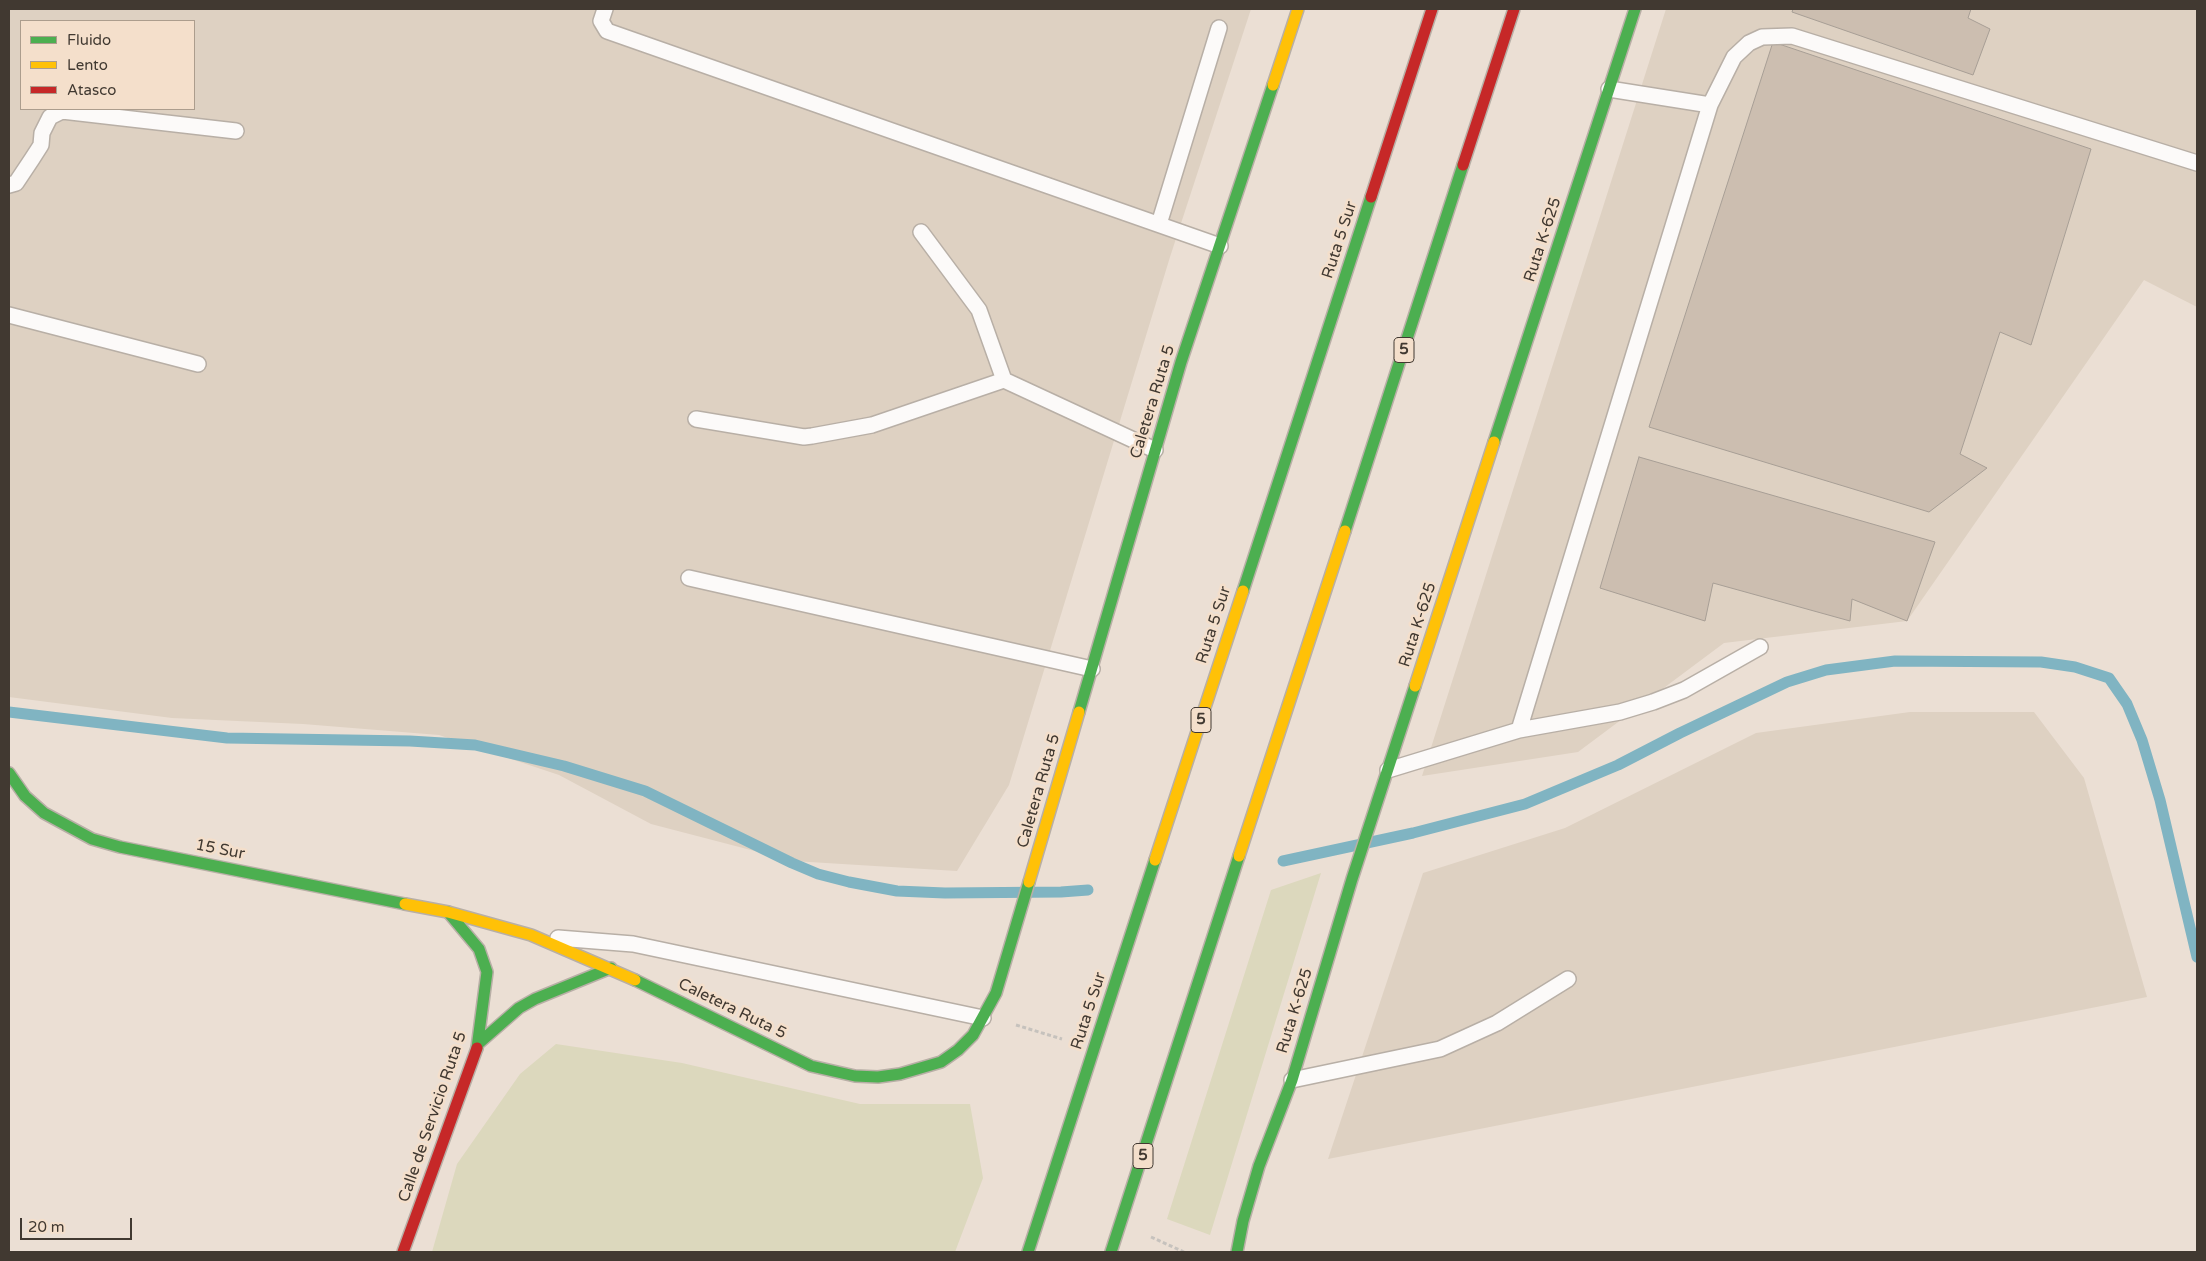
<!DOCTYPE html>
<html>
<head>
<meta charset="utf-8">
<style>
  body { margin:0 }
  #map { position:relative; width:2206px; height:1261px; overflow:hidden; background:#ebdfd4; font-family:"Varela Round",sans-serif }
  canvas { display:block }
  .frame { position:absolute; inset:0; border:10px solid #413931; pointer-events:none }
  .legend { position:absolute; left:20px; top:20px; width:175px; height:90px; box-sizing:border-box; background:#f4dfcb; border:1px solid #ac9d8d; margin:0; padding:6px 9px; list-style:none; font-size:15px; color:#413931 }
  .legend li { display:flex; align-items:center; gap:10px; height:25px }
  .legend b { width:25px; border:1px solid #ac9d8d }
  .scale { position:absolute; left:20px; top:1218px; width:112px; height:22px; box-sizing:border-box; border:2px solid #413931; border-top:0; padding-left:6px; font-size:15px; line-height:18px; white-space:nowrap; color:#413931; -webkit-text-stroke:4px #f4dfcb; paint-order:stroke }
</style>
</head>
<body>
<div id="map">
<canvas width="2206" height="1261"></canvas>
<div class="frame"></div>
<ul class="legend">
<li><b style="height:6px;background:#4caf50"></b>Fluido</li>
<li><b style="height:6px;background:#ffc107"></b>Lento</li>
<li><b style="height:6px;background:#c62828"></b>Atasco</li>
</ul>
<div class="scale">20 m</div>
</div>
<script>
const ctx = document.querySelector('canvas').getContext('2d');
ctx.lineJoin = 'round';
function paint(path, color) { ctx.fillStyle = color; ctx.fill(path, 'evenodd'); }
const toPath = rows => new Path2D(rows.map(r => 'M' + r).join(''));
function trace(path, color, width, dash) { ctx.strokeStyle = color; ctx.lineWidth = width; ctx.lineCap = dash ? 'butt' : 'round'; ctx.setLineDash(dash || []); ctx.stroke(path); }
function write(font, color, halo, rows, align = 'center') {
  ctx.font = font + ' "Varela Round",sans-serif'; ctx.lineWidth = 5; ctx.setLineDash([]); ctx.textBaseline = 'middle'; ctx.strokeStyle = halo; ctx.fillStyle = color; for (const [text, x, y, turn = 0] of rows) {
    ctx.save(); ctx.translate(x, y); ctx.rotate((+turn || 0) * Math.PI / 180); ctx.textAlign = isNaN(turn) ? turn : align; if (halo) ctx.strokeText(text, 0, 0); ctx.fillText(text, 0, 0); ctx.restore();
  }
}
const industrial = toPath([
  [9,9,1251,9,1170,257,1009,785,957,871,793,861,651,824,559,775,439,735,303,724,172,718,9,697],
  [21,21,194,21,194,109,21,109],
  [1666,9,2197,9,2197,307,2144,280,1907,621,1724,643,1578,752,1422,776],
  [1910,712,2034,712,2084,778,2147,997,1328,1159,1423,873,1565,828,1756,733]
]);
const green = toPath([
  [1321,873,1210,1235,1167,1219,1271,890],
  [556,1044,682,1063,860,1104,970,1104,983,1178,955,1252,432,1252,457,1164,520,1074]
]);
const stream = toPath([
  [9,712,227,738,410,741,475,745,564,766,645,791,792,863,818,874,849,882,897,891,945,893,1061,892,1088,890],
  [1283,861,1413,833,1525,804,1618,765,1680,733,1787,682,1826,670,1895,661,2041,662,2075,667,2109,678,2127,704,2142,740,2160,800,2197,957]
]);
const building = toPath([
  [1793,9,1971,9,1968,18,1990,29,1973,75,1792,12,1793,9],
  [1773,42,2091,149,2031,345,2000,332,1960,454,1987,468,1929,512,1649,427,1773,42],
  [1639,457,1935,542,1907,621,1852,599,1850,621,1713,583,1705,621,1600,588,1639,457]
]);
const path = toPath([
  [1016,1025,1062,1039],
  [1151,1237,1184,1252]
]);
const lane = toPath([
  [605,9,601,21,607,31,1220,246],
  [1710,105,1734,57,1749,43,1762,37,1792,36,2197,163],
  [9,185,16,183,32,159,41,145,42,133,50,117,62,111,236,131],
  [1159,224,1219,28],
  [921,232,979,310,1004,380,1155,450],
  [9,315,198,364],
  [696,419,804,437,812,436,872,425,1004,380],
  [689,578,1092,669],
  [1519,730,1620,712,1653,702,1684,690,1760,647],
  [1388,770,1519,730,1710,105,1609,89],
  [558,938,633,944,983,1018],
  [1292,1080,1440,1049,1497,1023,1568,979]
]);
const fast = toPath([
  [1494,442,1635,9],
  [1345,531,1463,165],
  [1243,591,1371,197],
  [1079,712,1181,362,1273,85],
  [9,773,25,796,44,813,92,839,120,847,405,904],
  [448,912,479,949,487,972,477,1048],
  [635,980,811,1066,855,1076,878,1077,900,1074,941,1062,958,1050,973,1035,996,993,1029,882],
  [479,1043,519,1008,535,999,611,968],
  [1028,1252,1155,860],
  [1111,1252,1239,856],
  [1237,1252,1243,1221,1259,1166,1292,1080,1352,879,1415,686]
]);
const slow = toPath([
  [1273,85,1298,9],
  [1415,686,1494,442],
  [1239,856,1345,531],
  [1155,860,1243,591],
  [1029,882,1079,712],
  [405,904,448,912,531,935,635,980]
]);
const jam = toPath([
  [1463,165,1514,9],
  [1371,197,1432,9],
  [403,1252,477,1048]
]);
const shields = [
  [1404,350,20],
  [1201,720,20],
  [1143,1156,20]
];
const shieldNames = [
  ["5",1404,350],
  ["5",1201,720],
  ["5",1143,1156]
];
const streetNames = [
  ["Ruta 5 Sur",1340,240,-72],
  ["Ruta K-625",1543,240,-72],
  ["Caletera Ruta 5",1153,402,-73],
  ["Ruta 5 Sur",1214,625,-72],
  ["Ruta K-625",1418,625,-72],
  ["Caletera Ruta 5",1039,791,-74],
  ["15 Sur",220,850,11],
  ["Caletera Ruta 5",732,1009,26],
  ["Ruta 5 Sur",1089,1011,-72],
  ["Ruta K-625",1295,1011,-73],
  ["Calle de Servicio Ruta 5",433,1117,-71]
];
paint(industrial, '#ded1c2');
paint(green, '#dcd8bd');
trace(stream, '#80b4c2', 11);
paint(building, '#ccbeb0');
trace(building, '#a89f96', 1);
trace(lane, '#b8afa6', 18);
trace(fast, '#b8afa6', 14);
trace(slow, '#b8afa6', 14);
trace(jam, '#b8afa6', 14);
trace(path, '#c6c2bd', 3, [4, 2.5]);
trace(lane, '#fcfaf9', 15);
trace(fast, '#4caf50', 11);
trace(slow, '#ffc107', 11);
trace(jam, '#c62828', 11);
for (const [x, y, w] of shields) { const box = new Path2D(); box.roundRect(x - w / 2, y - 12.5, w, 25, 4); ctx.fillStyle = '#f4dfcb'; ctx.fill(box); trace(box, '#413931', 1); }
write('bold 15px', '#413931', null, shieldNames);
write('16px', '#413931', '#f4dfcb', streetNames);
</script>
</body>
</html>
